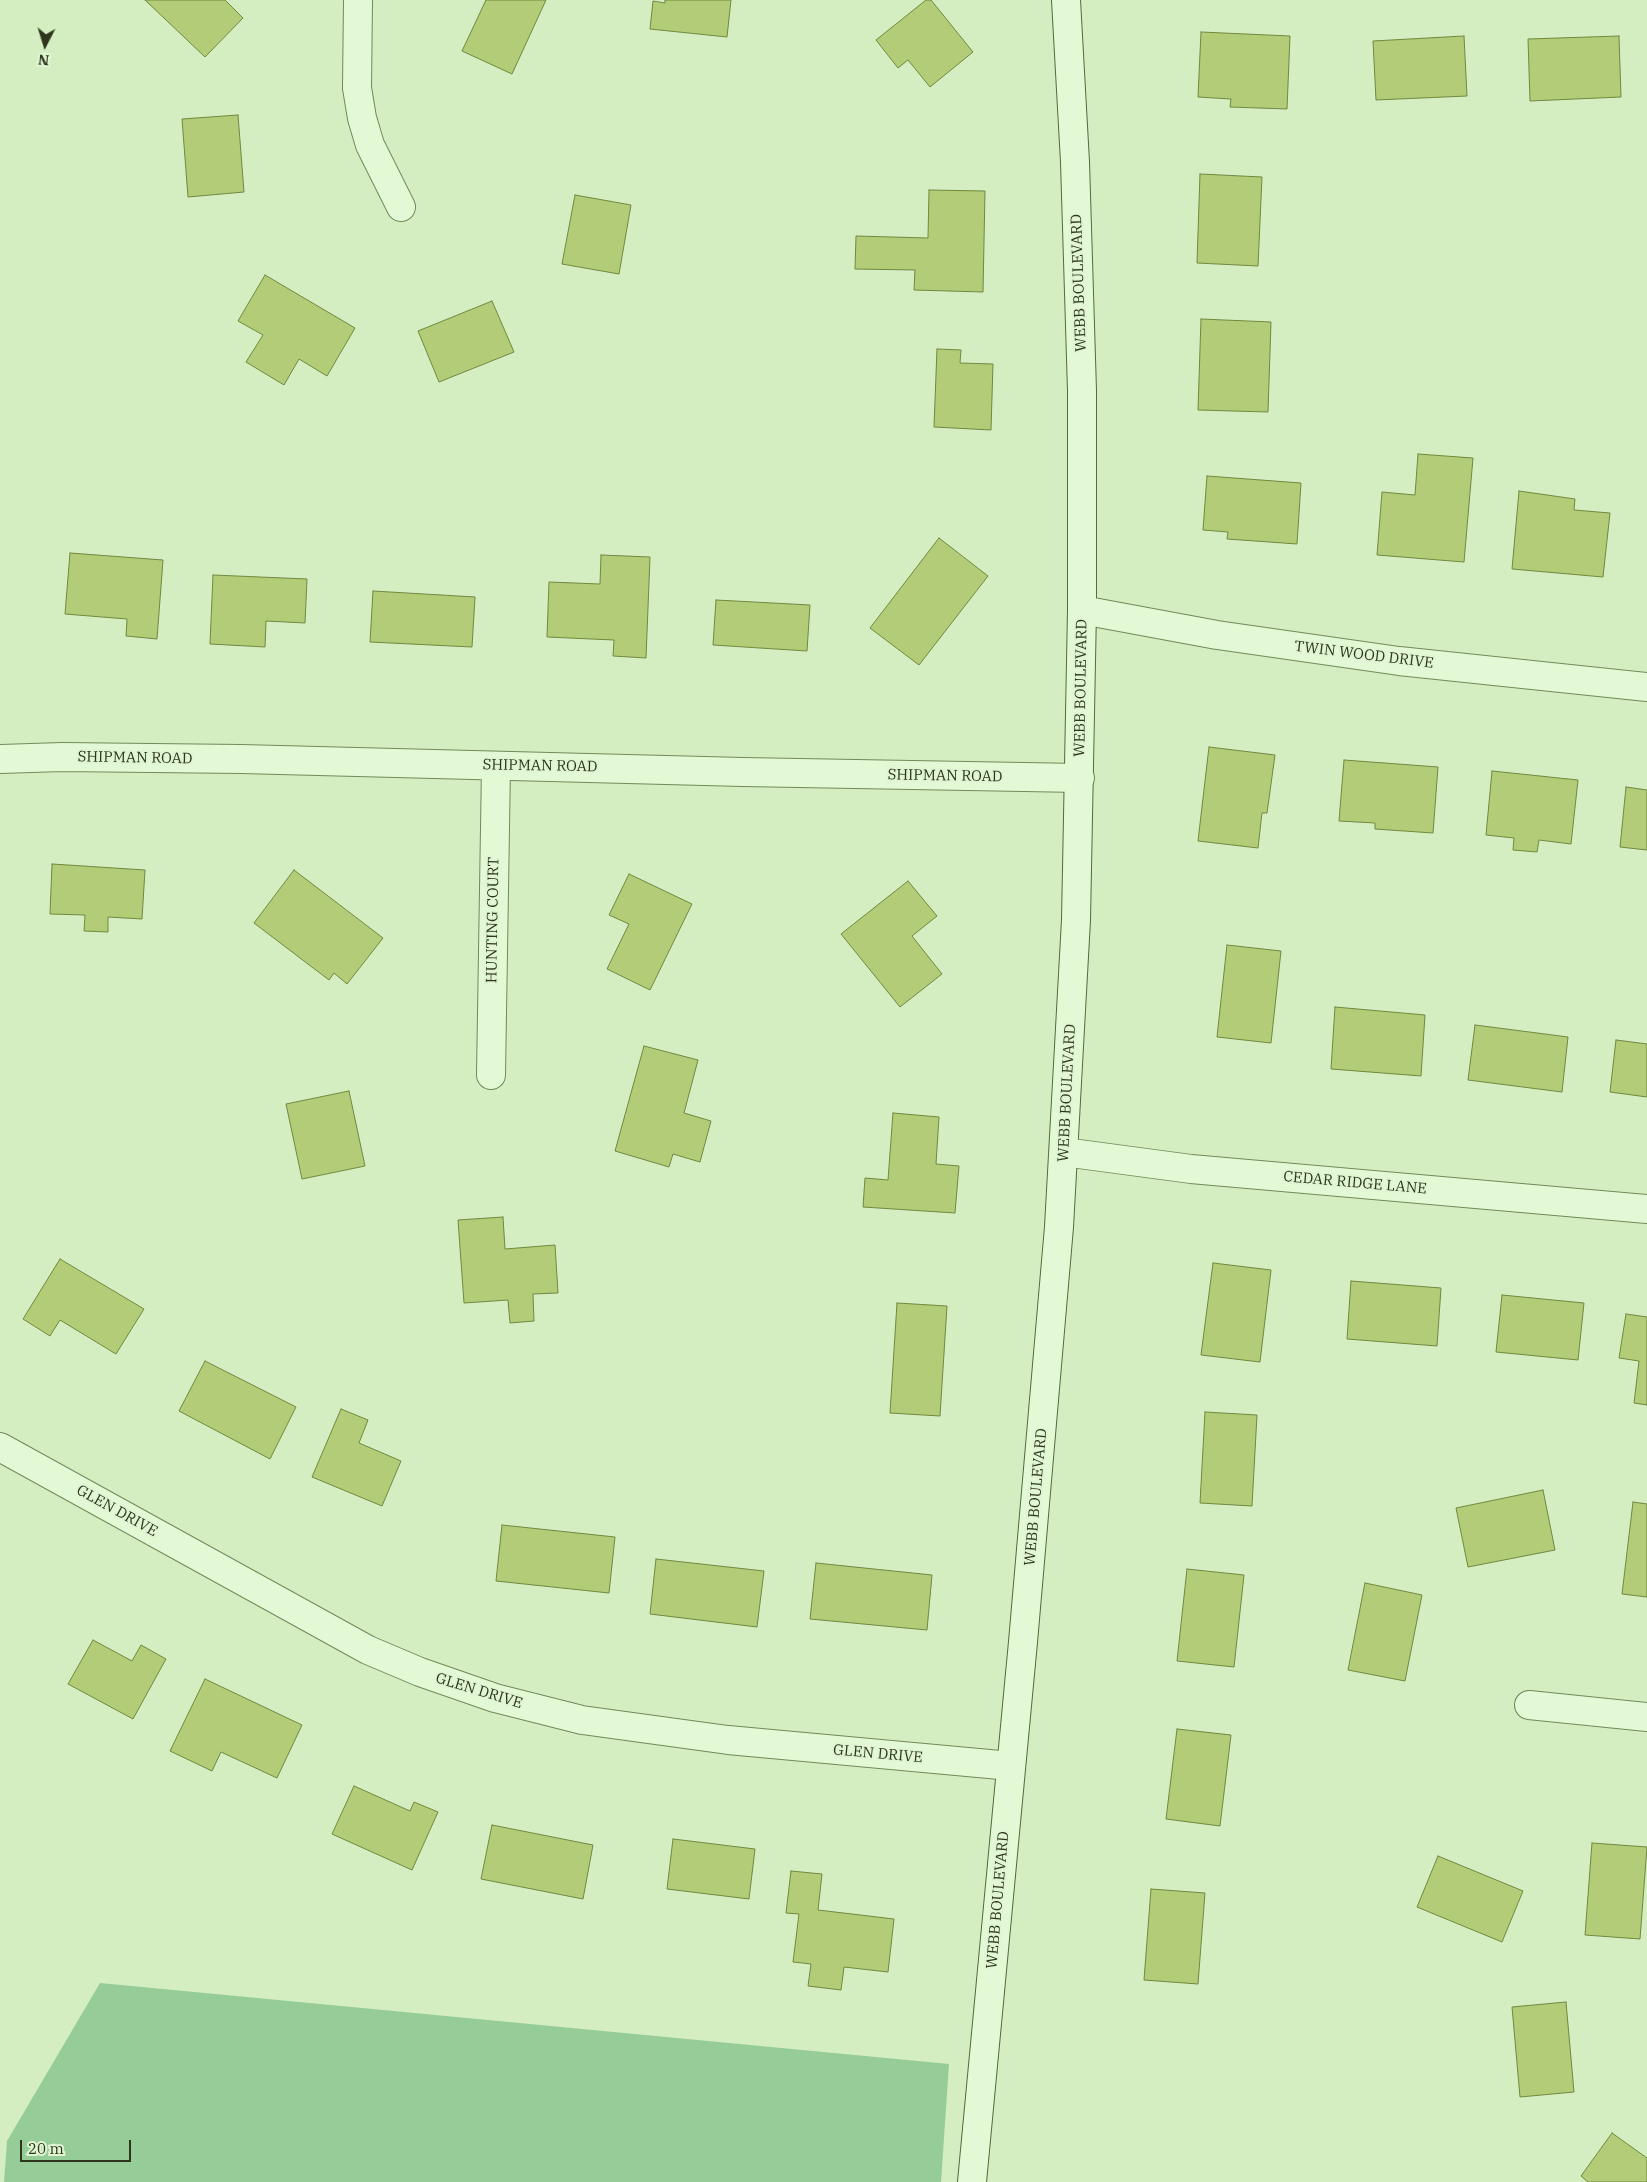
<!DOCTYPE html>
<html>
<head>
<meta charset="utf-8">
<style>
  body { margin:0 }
  #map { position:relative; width:1647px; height:2182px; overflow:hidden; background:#d4eec2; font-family:"IBM Plex Serif",serif }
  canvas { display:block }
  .north { position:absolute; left:20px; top:20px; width:50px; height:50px; -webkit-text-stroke:4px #e0f5d2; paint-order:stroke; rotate:185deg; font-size:14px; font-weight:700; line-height:20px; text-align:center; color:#2e371d }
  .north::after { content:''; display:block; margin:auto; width:18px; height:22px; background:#2e371d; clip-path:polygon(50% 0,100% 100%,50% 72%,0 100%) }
  .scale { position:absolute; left:20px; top:2140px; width:111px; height:22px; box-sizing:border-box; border:2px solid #2e371d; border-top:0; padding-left:6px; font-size:15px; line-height:18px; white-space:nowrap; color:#2e371d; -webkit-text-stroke:4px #e0f5d2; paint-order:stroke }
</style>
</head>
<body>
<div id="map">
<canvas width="1647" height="2182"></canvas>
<div class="north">N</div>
<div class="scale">20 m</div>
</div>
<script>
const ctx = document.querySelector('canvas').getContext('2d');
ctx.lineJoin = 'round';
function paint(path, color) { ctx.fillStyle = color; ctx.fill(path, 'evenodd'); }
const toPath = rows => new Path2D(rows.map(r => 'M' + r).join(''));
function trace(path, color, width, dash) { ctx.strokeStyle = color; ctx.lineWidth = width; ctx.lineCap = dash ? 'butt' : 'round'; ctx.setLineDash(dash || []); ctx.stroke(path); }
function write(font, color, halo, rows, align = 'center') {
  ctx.font = font + ' "IBM Plex Serif",serif'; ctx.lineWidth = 4; ctx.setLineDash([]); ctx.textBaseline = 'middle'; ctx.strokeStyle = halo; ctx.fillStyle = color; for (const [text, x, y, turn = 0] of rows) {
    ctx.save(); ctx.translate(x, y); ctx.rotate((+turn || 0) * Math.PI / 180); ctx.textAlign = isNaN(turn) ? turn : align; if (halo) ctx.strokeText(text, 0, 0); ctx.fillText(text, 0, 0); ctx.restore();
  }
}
const green = toPath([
  [100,1983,949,2064,941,2182,4,2182,7,2141]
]);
const building = toPath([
  [145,0,225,0,243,18,205,57,145,0],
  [486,0,546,0,512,74,462,51,486,0],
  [665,0,731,0,727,37,650,29,653,1,665,3,665,0],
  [926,0,931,0,973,52,930,87,908,60,898,68,876,40,926,0],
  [1201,32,1290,36,1287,109,1230,107,1231,99,1198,97,1201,32],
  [1464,36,1467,96,1376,100,1373,41,1464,36],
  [1619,36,1621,97,1530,101,1528,39,1619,36],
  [238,115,244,192,188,197,182,119,238,115],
  [1200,174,1262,177,1258,266,1197,263,1200,174],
  [929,190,985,191,983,292,914,290,915,270,855,269,856,236,928,238,929,190],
  [575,195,631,205,619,274,562,264,575,195],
  [265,275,355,328,327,376,299,359,284,385,246,362,263,335,238,321,265,275],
  [492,301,514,352,439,382,418,331,492,301],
  [1201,319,1271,322,1268,412,1198,410,1201,319],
  [937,349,961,350,960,363,993,364,991,430,934,427,937,349],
  [1418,454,1473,458,1464,562,1377,555,1382,492,1415,495,1418,454],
  [1207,476,1301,483,1297,544,1227,539,1228,532,1203,530,1207,476],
  [1519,491,1575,499,1574,510,1610,513,1603,577,1512,569,1519,491],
  [939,538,988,576,919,665,870,628,939,538],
  [70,553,163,560,157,639,126,636,127,619,65,614,70,553],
  [601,555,650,557,646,658,613,656,614,640,547,637,549,582,600,584,601,555],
  [213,575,307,579,305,623,266,621,265,647,210,644,213,575],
  [373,591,475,597,472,647,370,642,373,591],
  [716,600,810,605,807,651,713,645,716,600],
  [1209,747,1275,755,1267,813,1262,813,1258,848,1198,841,1209,747],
  [1344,760,1438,767,1433,833,1375,829,1375,823,1339,821,1344,760],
  [1492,771,1578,780,1571,844,1539,840,1537,852,1513,850,1514,838,1486,835,1492,771],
  [1626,787,1647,790,1647,850,1620,847,1626,787],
  [52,864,145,870,142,919,108,917,108,932,84,931,85,915,50,914,52,864],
  [294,870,383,938,347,984,334,973,329,980,254,923,294,870],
  [629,874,692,904,650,990,607,969,629,924,609,915,629,874],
  [908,881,937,916,912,936,942,974,900,1007,841,934,908,881],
  [1227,945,1281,951,1271,1043,1217,1037,1227,945],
  [1335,1007,1425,1015,1421,1076,1331,1069,1335,1007],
  [1475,1025,1568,1037,1562,1092,1468,1080,1475,1025],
  [1616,1040,1647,1044,1647,1097,1610,1092,1616,1040],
  [644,1046,698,1060,684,1113,711,1121,700,1162,673,1154,669,1167,615,1151,644,1046],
  [349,1091,365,1166,302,1179,286,1104,349,1091],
  [893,1113,939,1117,936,1164,959,1166,955,1213,863,1207,865,1178,888,1180,893,1113],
  [503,1217,505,1249,555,1245,558,1293,533,1294,534,1321,510,1323,508,1300,464,1303,458,1220,503,1217],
  [60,1259,144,1309,116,1354,60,1320,50,1336,23,1319,60,1259],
  [1213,1263,1271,1270,1260,1362,1201,1355,1213,1263],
  [1351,1281,1441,1288,1437,1346,1347,1339,1351,1281],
  [1502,1295,1584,1303,1578,1360,1496,1352,1502,1295],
  [897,1303,947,1306,940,1416,890,1413,897,1303],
  [1626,1314,1647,1317,1647,1405,1634,1403,1639,1361,1619,1358,1626,1314],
  [205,1361,296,1407,270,1459,179,1411,205,1361],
  [341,1409,368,1420,359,1443,401,1461,382,1506,312,1477,341,1409],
  [1205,1412,1257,1415,1252,1506,1200,1503,1205,1412],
  [1543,1490,1555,1550,1468,1567,1456,1508,1543,1490],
  [1633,1502,1647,1504,1647,1597,1622,1594,1633,1502],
  [502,1525,615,1537,609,1593,496,1581,502,1525],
  [656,1559,764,1571,757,1627,650,1614,656,1559],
  [816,1563,932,1575,927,1630,810,1619,816,1563],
  [1187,1569,1244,1575,1234,1667,1177,1661,1187,1569],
  [1365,1583,1422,1595,1405,1681,1348,1670,1365,1583],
  [93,1640,132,1661,141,1645,166,1659,133,1719,68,1684,93,1640],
  [205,1679,302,1725,277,1778,221,1752,212,1771,170,1751,205,1679],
  [1177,1729,1231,1735,1220,1826,1166,1819,1177,1729],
  [354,1786,410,1811,414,1802,438,1812,412,1870,332,1834,354,1786],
  [492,1825,593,1845,583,1899,481,1879,492,1825],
  [673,1839,755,1849,749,1899,667,1889,673,1839],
  [1592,1843,1647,1847,1640,1939,1585,1935,1592,1843],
  [1438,1856,1523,1891,1502,1942,1417,1907,1438,1856],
  [791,1871,822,1874,818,1910,894,1919,888,1972,844,1967,841,1990,808,1986,811,1964,793,1962,799,1914,786,1913,791,1871],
  [1151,1889,1205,1893,1198,1984,1144,1980,1151,1889],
  [1566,2002,1574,2092,1520,2097,1512,2007,1566,2002],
  [1612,2133,1647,2158,1647,2182,1588,2182,1581,2176,1612,2133]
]);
const street = toPath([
  [358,0,357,88,362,118,370,145,401,207],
  [1082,610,1217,635,1399,661,1647,687],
  [0,759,62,757,241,759,743,772,1080,778],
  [491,1075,496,766],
  [1064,1152,1191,1169,1647,1209],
  [0,1447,368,1650,420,1672,495,1698,582,1720,728,1740,1011,1766],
  [1529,1705,1647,1717]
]);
const secondary = toPath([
  [972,2182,1023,1642,1059,1227,1076,920,1082,610,1082,391,1075,162,1066,0]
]);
const streetNames = [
  ["WEBB BOULEVARD",1079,283,-92],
  ["TWIN WOOD DRIVE",1364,655,7],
  ["WEBB BOULEVARD",1081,688,-89],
  ["SHIPMAN ROAD",135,758,1],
  ["SHIPMAN ROAD",540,766,1],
  ["SHIPMAN ROAD",945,776,1],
  ["HUNTING COURT",493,920,-89],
  ["WEBB BOULEVARD",1067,1093,-87],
  ["CEDAR RIDGE LANE",1355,1183,5],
  ["WEBB BOULEVARD",1036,1497,-85],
  ["GLEN DRIVE",117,1511,29],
  ["GLEN DRIVE",479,1691,17],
  ["GLEN DRIVE",878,1754,5],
  ["WEBB BOULEVARD",998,1900,-85]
];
paint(green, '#96cc97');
paint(building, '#b2cc78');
trace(building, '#72873f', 1);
trace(street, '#748859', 30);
trace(secondary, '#57693c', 30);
trace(street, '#e3f9d5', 28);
trace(secondary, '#e3f9d5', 28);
write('15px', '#2e371d', '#e0f5d2', streetNames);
</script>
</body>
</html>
